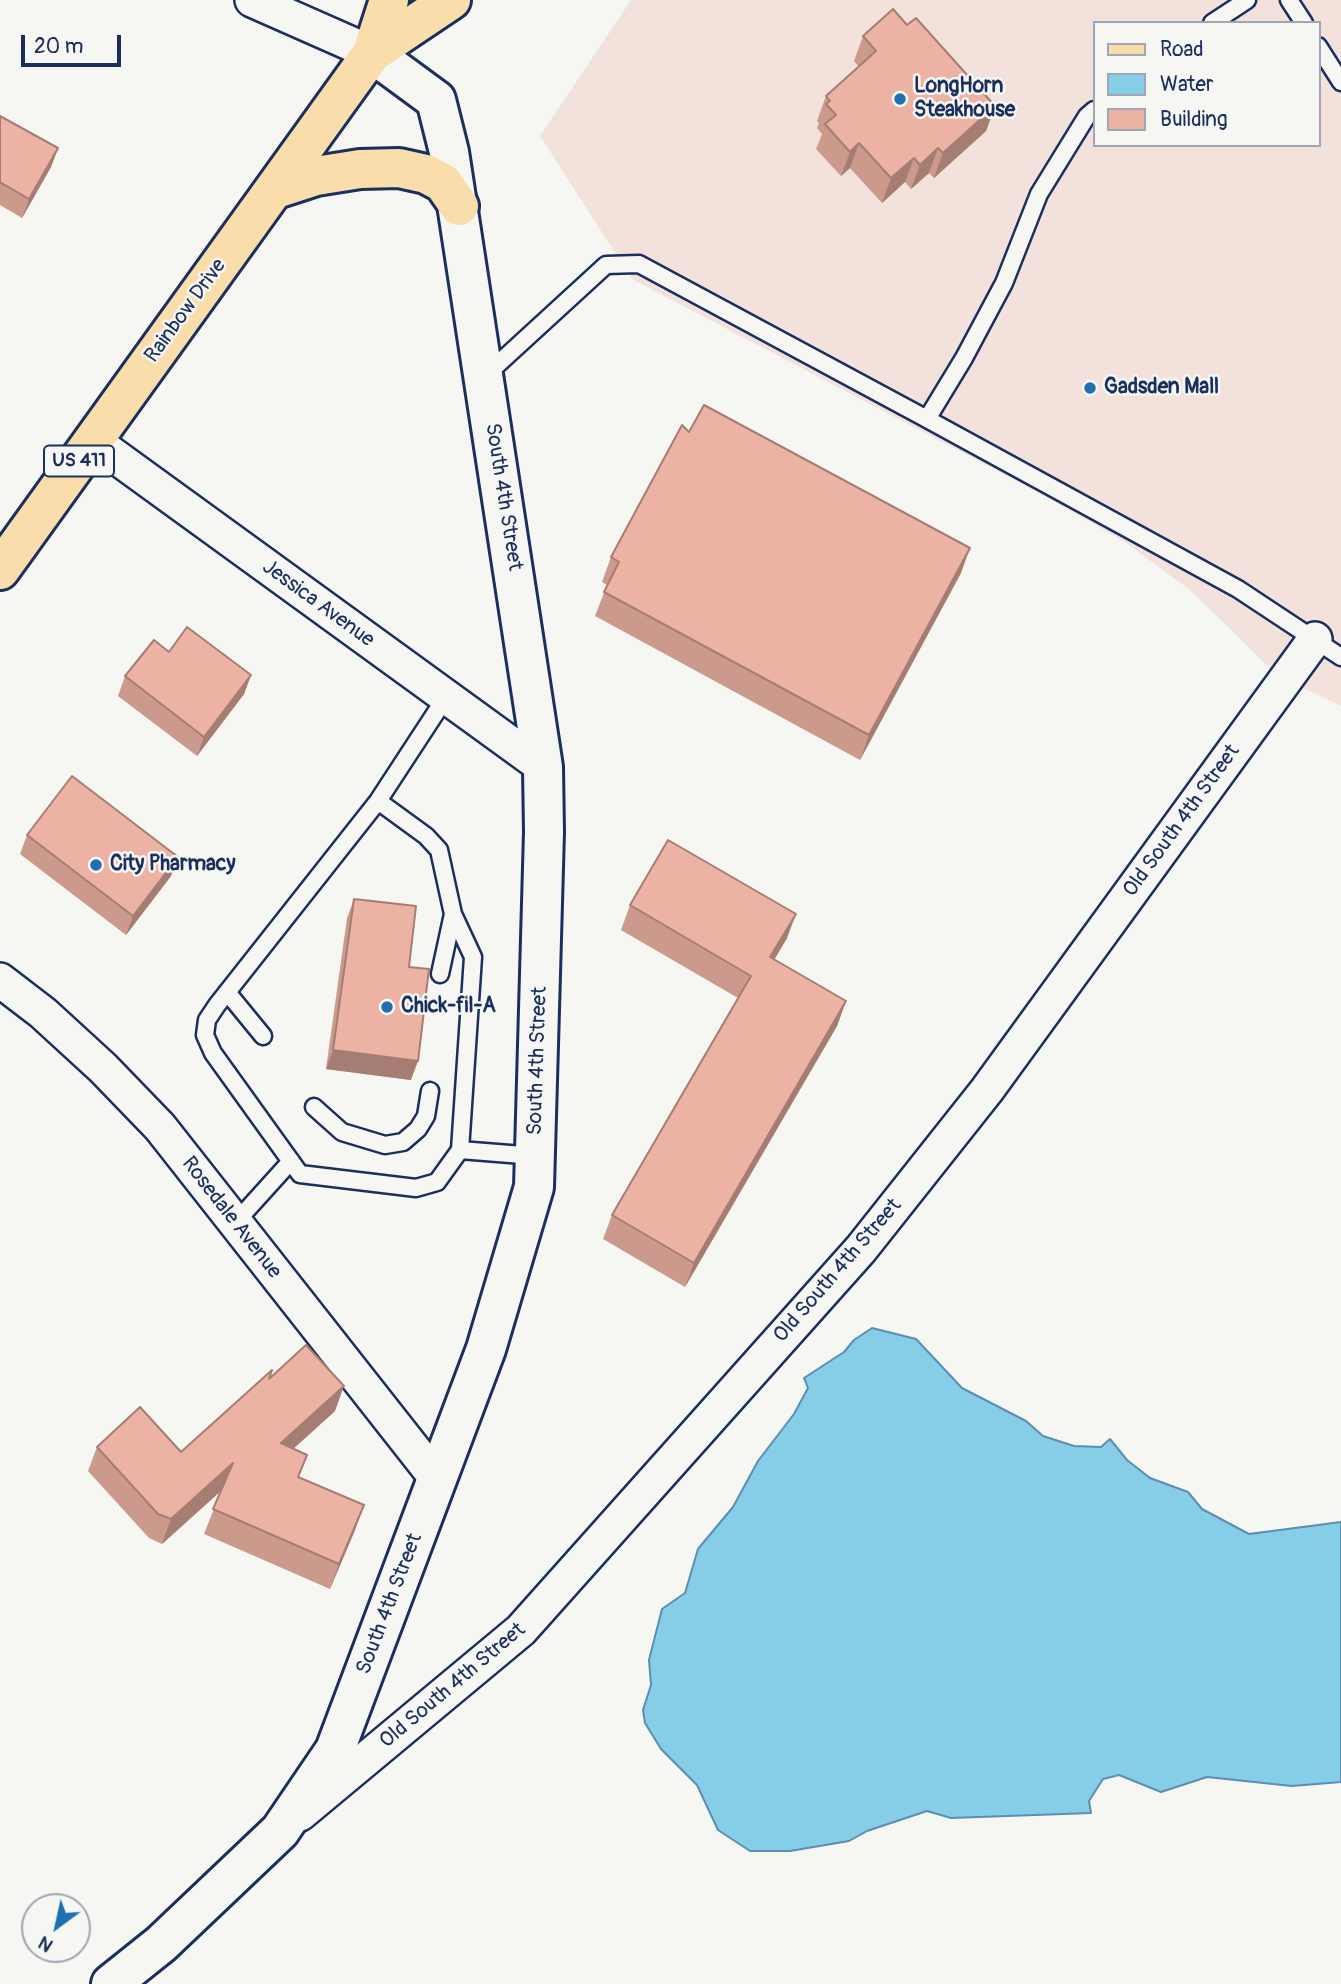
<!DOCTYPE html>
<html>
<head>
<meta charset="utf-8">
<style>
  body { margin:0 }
  #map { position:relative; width:1341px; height:1984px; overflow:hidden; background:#f6f6f2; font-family:Pangolin,sans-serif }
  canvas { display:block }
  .legend { position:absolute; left:1093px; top:21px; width:228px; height:126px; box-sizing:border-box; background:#f6f6f2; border:2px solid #9ea6b7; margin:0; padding:9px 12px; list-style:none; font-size:21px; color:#1b2f5e }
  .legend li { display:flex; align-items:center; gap:14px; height:35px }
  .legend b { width:35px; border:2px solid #9ea6b7 }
  .north { position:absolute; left:21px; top:1893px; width:70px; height:70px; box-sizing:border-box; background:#f6f6f2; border:2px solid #9ea6b7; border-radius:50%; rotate:213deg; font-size:19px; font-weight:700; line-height:28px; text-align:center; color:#1b2f5e }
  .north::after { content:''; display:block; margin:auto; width:24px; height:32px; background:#1f6fb2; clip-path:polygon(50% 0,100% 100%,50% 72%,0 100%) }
  .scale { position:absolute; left:21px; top:35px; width:100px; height:32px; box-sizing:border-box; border:4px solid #1b2f5e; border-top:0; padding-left:9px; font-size:21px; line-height:24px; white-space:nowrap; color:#1b2f5e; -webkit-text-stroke:5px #f6f6f2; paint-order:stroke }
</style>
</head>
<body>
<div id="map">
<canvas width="1341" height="1984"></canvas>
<ul class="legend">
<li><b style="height:9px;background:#f9deab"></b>Road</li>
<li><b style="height:19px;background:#86cde7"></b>Water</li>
<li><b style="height:19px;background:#ecb3a4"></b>Building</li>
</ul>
<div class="north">N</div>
<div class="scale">20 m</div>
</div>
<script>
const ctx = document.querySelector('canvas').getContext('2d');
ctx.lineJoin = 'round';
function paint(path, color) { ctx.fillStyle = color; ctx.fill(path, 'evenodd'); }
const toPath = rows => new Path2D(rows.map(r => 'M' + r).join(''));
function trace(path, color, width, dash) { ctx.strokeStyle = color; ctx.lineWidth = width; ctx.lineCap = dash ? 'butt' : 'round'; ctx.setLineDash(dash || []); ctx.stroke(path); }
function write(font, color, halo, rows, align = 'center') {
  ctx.font = font + ' Pangolin,sans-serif'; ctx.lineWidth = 5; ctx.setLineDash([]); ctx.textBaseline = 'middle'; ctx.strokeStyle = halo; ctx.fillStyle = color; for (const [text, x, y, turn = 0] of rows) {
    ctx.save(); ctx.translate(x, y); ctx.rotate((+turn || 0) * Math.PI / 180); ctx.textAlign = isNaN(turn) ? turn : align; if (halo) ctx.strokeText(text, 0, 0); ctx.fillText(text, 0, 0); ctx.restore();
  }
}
const built = toPath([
  [631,0,1341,0,1341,706,1278,676,1190,590,1125,542,1047,497,632,279,540,136],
  [1094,23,1318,23,1318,145,1094,145]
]);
const water = toPath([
  [872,1328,916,1339,962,1388,1026,1421,1043,1436,1074,1446,1101,1447,1110,1439,1127,1460,1150,1478,1188,1492,1202,1509,1249,1534,1341,1522,1341,1782,1292,1786,1207,1777,1161,1792,1119,1775,1103,1779,1089,1801,1091,1813,951,1818,927,1811,867,1831,849,1841,790,1851,750,1851,718,1830,697,1785,661,1749,645,1723,643,1710,651,1685,649,1660,662,1609,685,1593,698,1549,733,1507,758,1461,794,1414,808,1388,804,1378,844,1352,854,1340,872,1328]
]);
const service = toPath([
  [1289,0,1304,23],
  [1212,23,1247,0],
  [1318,46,1341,82],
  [1094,110,1087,116,1039,194,1004,283,964,358,927,419,1238,589,1341,657],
  [486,375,606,265,639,264,927,419],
  [378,801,426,836,439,850,453,914,473,957,460,1150,437,1182,416,1188,300,1174,213,1053,205,1035,207,1020,217,1005,378,801,446,697],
  [440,974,453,914],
  [227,992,263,1036],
  [314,1107,342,1132,385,1145,403,1142,418,1129,426,1116,430,1091],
  [460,1150,535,1156],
  [235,1223,291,1161]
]);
const minor = toPath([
  [252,0,372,53],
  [94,441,543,767],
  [0,980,43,1013,103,1068,160,1127,437,1479],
  [300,1814,521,1630,861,1249,987,1090,1315,639]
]);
const tertiary = toPath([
  [111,1984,161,1944,280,1831,335,1750,486,1349,534,1187,544,832,543,767,449,152,436,100,372,53]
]);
const primary = toPath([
  [372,53,451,0],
  [276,189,316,176,360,169,399,168,426,174,443,183,459,206],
  [0,570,372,53,389,0]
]);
const wall = toPath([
  [907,25,995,106,986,131,934,178,929,173,911,189,905,182,882,203,850,168,841,176,816,149,822,134,817,128,819,123,817,121,826,96,859,67,854,61,863,36],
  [0,116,58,148,51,167,22,218,0,205],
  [689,432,961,573,860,760,595,616,607,585,602,582,611,557],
  [169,652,251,675,244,694,197,756,118,696,125,676],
  [27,835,178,857,171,876,126,935,20,854],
  [354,899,409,967,411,1080,326,1069,347,918],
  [630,905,787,938,774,960,846,1001,837,1026,685,1287,603,1239,612,1215,738,998,621,930],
  [269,1378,335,1411,293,1449,299,1477,355,1530,330,1589,204,1534,221,1491,162,1544,149,1538,88,1471,97,1447,181,1452]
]);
const shadedWall = toPath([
  [995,106,986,131,934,178,943,153],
  [859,143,850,168,841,176,850,152],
  [58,148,51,167,22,218,29,199],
  [938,148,929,173,911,189,920,165],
  [914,158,905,182,882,203,891,178],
  [970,548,961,573,860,760,869,735],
  [251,675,244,694,197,756,204,737],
  [178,857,171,876,126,935,133,916],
  [796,914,787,938,761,982,770,957],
  [846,1001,837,1026,685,1287,694,1263],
  [333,1050,418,1061,411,1080,326,1069],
  [344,1386,335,1411,272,1468,281,1443],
  [233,1463,224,1488,162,1544,171,1519],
  [364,1505,355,1530,330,1589,339,1564]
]);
const building = toPath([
  [893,9,907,25,916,18,995,106,943,153,938,148,920,165,914,158,891,178,859,143,850,152,825,124,836,115,826,104,830,101,826,96,876,51,863,36,893,9],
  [0,116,58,148,29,199,0,182,0,116],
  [704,405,970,548,869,735,604,592,619,562,611,557,682,425,689,432,704,405],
  [187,627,251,675,204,737,125,676,154,640,169,652,187,627],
  [72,776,178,857,133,916,27,835,72,776],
  [668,840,796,914,770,957,846,1001,694,1263,612,1215,751,976,630,905,668,840],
  [354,899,416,906,409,967,429,969,418,1061,333,1050,354,899],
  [306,1345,344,1386,281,1443,307,1455,298,1477,364,1505,339,1564,213,1509,233,1463,171,1519,158,1514,97,1447,140,1407,181,1452,272,1370,269,1379,306,1345]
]);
const markers = [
  [900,99,7,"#1f6fb2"],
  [1090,388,7,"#1f6fb2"],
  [96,865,7,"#1f6fb2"],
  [387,1007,7,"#1f6fb2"]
];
const shields = [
  [79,461,70]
];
const shieldNames = [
  ["US 411",79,461]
];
const poiNames = [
  ["LongHorn",914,87],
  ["Steakhouse",914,111],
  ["Gadsden Mall",1104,388],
  ["City Pharmacy",110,865],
  ["Chick-fil-A",401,1007]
];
const streetNames = [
  ["Rainbow Drive",186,311,-54],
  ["South 4th Street",503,497,81],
  ["Jessica Avenue",318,604,36],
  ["Old South 4th Street",1182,821,-54],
  ["South 4th Street",538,1061,-88],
  ["Rosedale Avenue",231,1218,52],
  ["Old South 4th Street",838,1271,-49],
  ["South 4th Street",390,1604,-69],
  ["Old South 4th Street",453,1686,-40]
];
paint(built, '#f3e2db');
paint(water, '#86cde7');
trace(water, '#5b8eb0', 2);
trace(service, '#1b2f5e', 21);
trace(minor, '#1b2f5e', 38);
trace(tertiary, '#1b2f5e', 44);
trace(primary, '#1b2f5e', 44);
trace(service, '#f6f6f2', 16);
trace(minor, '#f6f6f2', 33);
trace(tertiary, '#f6f6f2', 38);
trace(primary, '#f9deab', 38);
paint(wall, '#cb9a8d');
paint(shadedWall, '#a57d73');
paint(building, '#ecb3a4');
trace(building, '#a57d73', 2);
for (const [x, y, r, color] of markers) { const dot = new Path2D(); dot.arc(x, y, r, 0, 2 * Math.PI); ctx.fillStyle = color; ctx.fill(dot); trace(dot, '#f6f6f2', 2.5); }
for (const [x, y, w] of shields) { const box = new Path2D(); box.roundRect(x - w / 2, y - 15.5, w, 31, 5); ctx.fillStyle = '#f6f6f2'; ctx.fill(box); trace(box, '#1b2f5e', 2); }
write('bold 19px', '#1b2f5e', null, shieldNames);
write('bold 21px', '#1b2f5e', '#f6f6f2', poiNames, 'left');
write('21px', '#1b2f5e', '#f6f6f2', streetNames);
</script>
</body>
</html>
